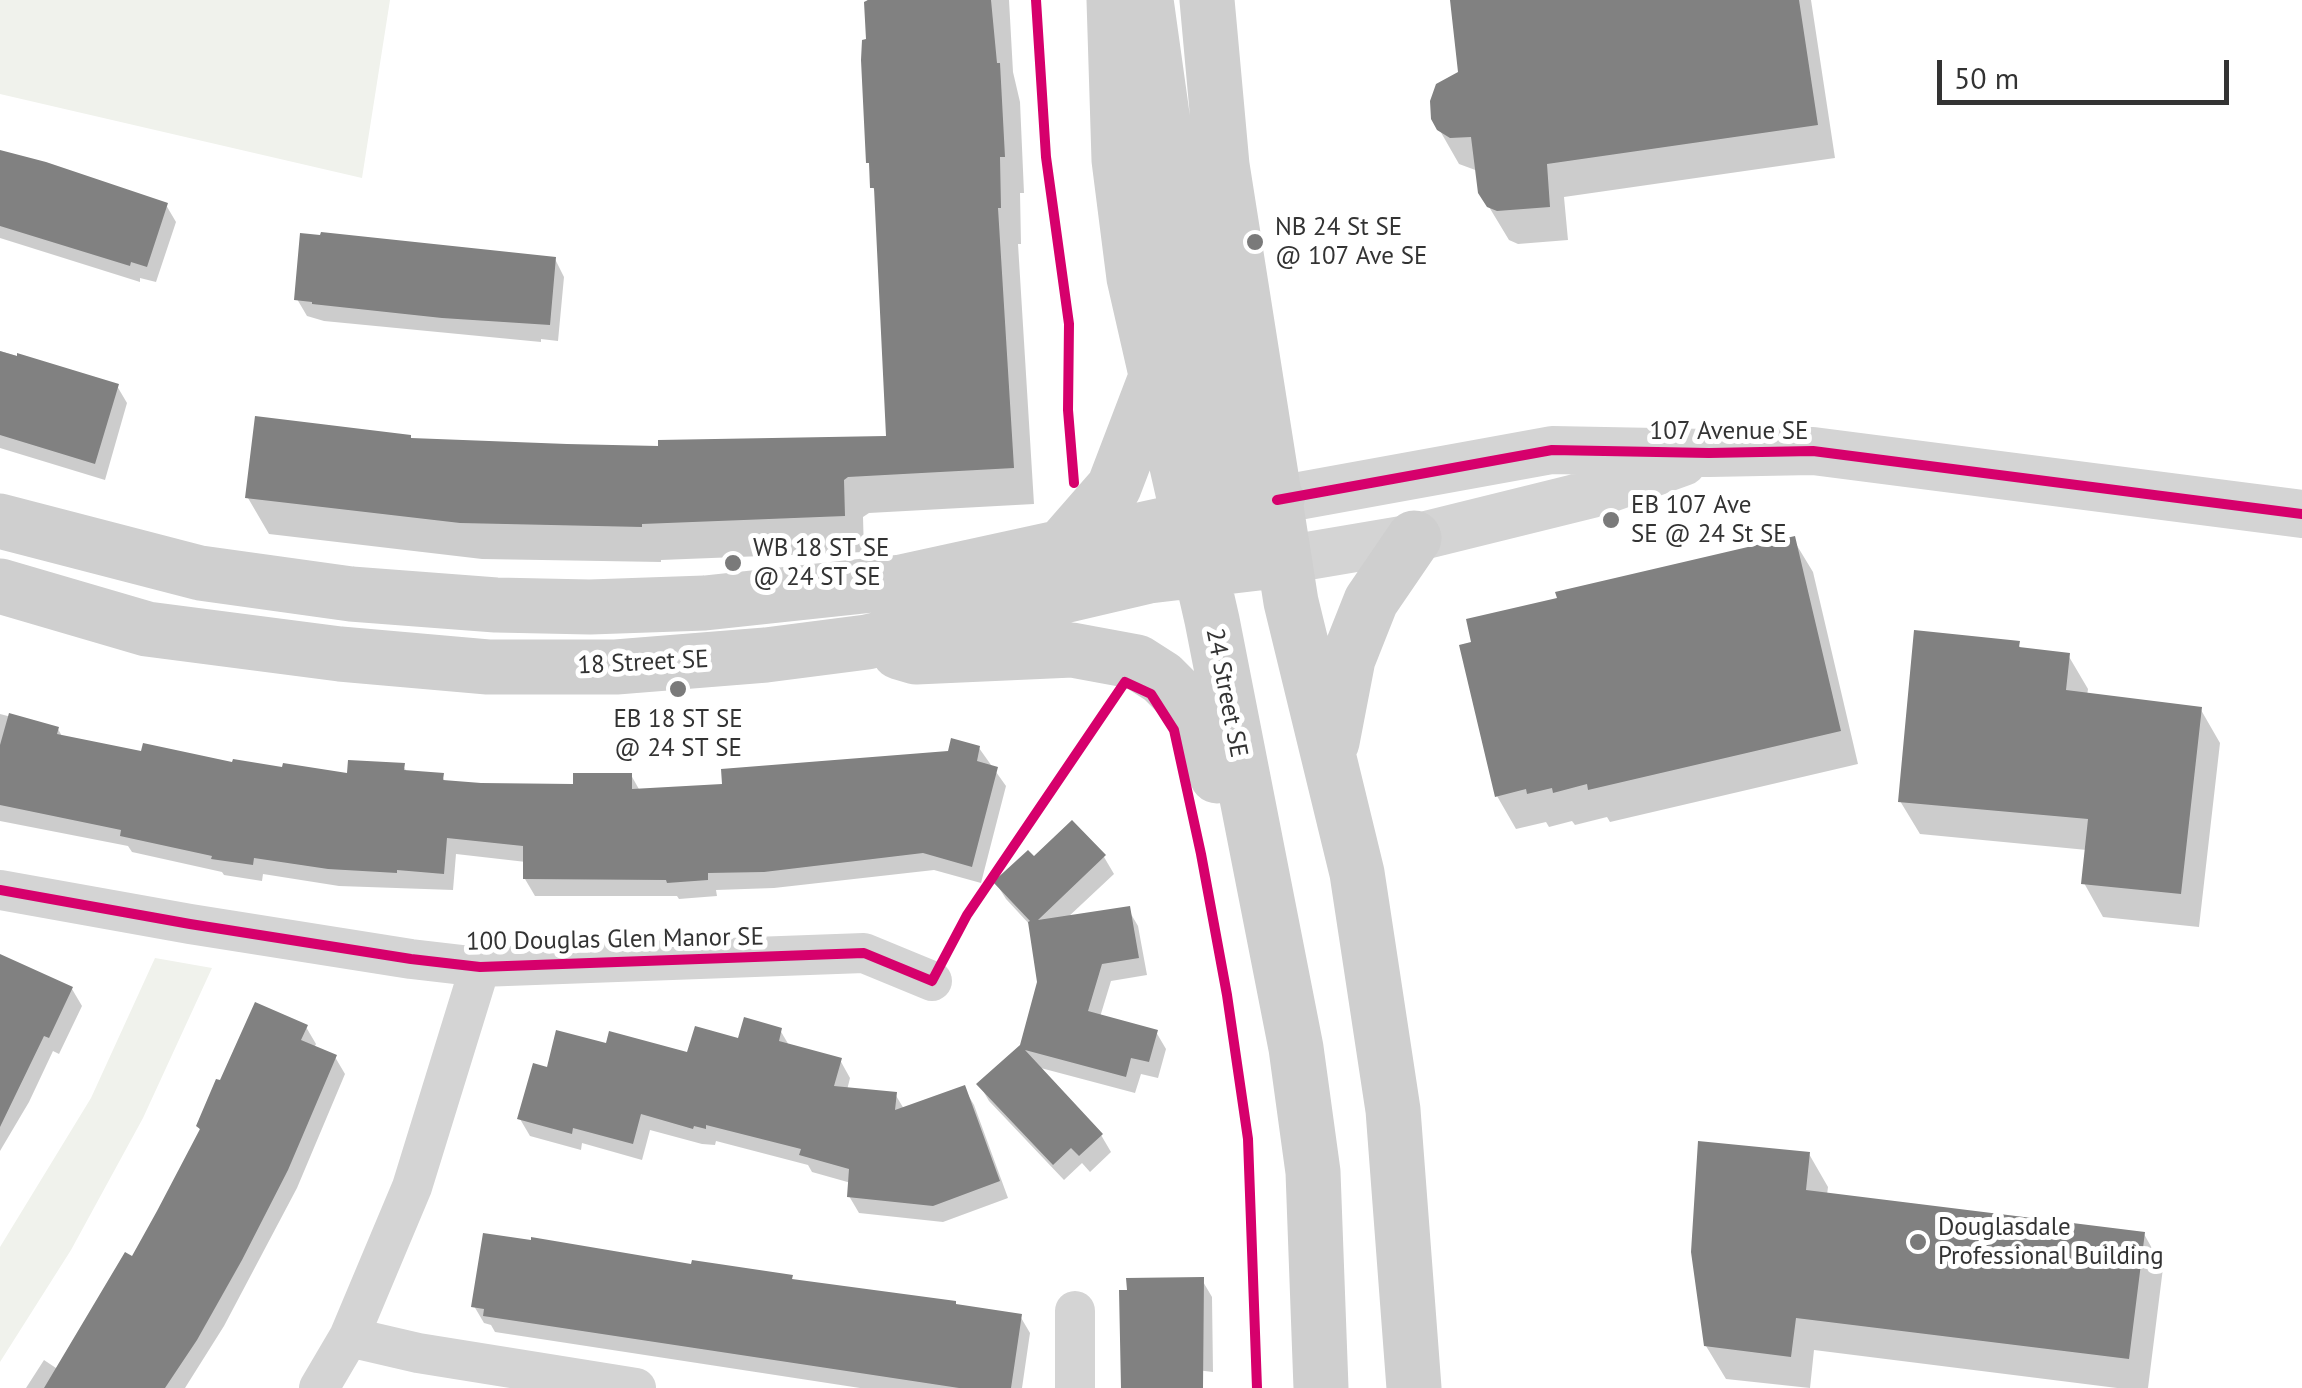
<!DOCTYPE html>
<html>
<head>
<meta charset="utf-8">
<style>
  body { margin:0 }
  #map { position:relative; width:2302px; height:1388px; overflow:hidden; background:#fff; font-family:"PT Sans",sans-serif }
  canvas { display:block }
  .scale { position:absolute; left:1937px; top:60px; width:292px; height:45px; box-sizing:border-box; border:5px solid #333; border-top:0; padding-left:12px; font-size:30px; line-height:35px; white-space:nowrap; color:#333; -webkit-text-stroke:8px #fff; paint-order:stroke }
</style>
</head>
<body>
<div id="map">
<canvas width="2302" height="1388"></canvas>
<div class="scale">50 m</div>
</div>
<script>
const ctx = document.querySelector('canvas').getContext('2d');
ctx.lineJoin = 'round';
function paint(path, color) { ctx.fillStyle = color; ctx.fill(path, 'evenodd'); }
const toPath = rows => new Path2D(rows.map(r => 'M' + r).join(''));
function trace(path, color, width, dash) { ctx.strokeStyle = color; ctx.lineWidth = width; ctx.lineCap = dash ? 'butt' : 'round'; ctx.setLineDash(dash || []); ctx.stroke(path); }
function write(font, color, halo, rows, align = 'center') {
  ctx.font = font + ' "PT Sans",sans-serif'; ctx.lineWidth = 10; ctx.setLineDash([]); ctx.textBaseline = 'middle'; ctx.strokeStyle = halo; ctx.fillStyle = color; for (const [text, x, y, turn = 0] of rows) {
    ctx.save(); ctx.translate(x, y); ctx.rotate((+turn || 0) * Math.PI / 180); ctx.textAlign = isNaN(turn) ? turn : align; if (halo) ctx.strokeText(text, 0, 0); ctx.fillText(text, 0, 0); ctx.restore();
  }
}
const green = toPath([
  [0,0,390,0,362,178,0,94],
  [155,958,212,968,143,1118,71,1250,0,1362,0,1247,91,1098]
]);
const shadow = toPath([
  [867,0,1009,0,1013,72,1020,102,1024,193,1020,193,1021,244,1018,244,1034,504,869,513,863,517,864,552,661,560,661,562,482,559,269,534,248,498,412,441,661,449,888,438,876,194,873,187],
  [1452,0,1811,0,1835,158,1564,197,1568,240,1518,244,1509,240,1480,192,1478,171,1459,164,1439,129,1461,73],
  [0,151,166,205,176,222,156,282,140,278,140,282,0,238],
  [555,259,564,277,558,341,541,339,541,342,324,321,307,316,297,299],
  [0,351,117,386,127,403,105,480,0,448],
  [1793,539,1813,572,1858,764,1610,822,1607,817,1575,825,1572,821,1549,827,1546,822,1516,829,1497,796],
  [2018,644,2022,650,2068,655,2088,689,2087,696,2201,710,2220,743,2199,927,2103,917,2084,883,2087,850,1920,834,1900,801],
  [0,714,58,729,63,738,143,754,349,776,403,766,407,772,442,776,446,783,576,787,631,775,640,791,724,786,979,748,1006,786,981,883,934,870,774,888,716,890,717,896,679,899,677,896,535,896,525,879,526,862,456,854,453,890,339,886,263,874,262,881,224,875,222,872,132,852,128,846,0,821],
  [1072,823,1104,857,1114,874,1067,918,1128,909,1138,926,1147,975,1111,981,1100,1017,1156,1032,1166,1049,1158,1078,1141,1074,1135,1093,1037,1067,1101,1135,1111,1152,1090,1172,1082,1163,1064,1180,989,1101,979,1084,1022,1046,1040,982,1031,926,1006,899,996,883,1034,860],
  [0,971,72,989,82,1006,59,1054,53,1051,29,1102,0,1151],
  [306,1027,316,1044,314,1048,335,1057,345,1074,297,1188,224,1326,185,1388,26,1388,44,1360,59,1370,133,1259,201,1132,198,1126],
  [780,1030,790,1047,840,1060,850,1078,847,1090,895,1094,904,1109,964,1088,974,1105,1008,1198,943,1222,859,1213,849,1196,851,1183,812,1172,808,1165,716,1141,715,1145,702,1144,650,1130,642,1160,582,1143,581,1150,530,1136,520,1119,548,1070,608,1046,689,1055],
  [1809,1154,1828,1187,1827,1195,2144,1234,2163,1268,2148,1388,2117,1388,1814,1350,1810,1388,1726,1379,1706,1346],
  [694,1267,791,1278,794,1282,1020,1316,1030,1333,1022,1388,860,1388,495,1332,491,1325,484,1323,474,1306],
  [1202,1280,1212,1297,1213,1372,1172,1367,1190,1388,1123,1388]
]);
const building = toPath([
  [868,0,991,0,997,63,1000,63,1005,157,1000,157,1001,208,998,208,1014,468,848,477,844,480,845,516,642,524,642,527,460,523,245,498,255,416,411,435,411,438,567,444,658,446,658,440,886,436,874,188,870,188,869,163,866,163,861,60,862,40,866,39,864,2],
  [1450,0,1799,0,1818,125,1547,164,1550,207,1497,211,1487,207,1478,193,1471,137,1450,138,1437,130,1431,119,1430,101,1436,84,1458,72],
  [0,150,46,162,168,203,147,267,131,262,130,266,0,226],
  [321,232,556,257,550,325,442,318,312,304,312,302,294,300,300,233,320,235],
  [0,351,17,356,17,353,119,384,95,464,0,435],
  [1795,536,1841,731,1588,790,1587,784,1553,793,1552,788,1527,794,1526,789,1495,797,1459,645,1471,642,1466,619,1557,598,1555,592],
  [1914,630,2020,641,2019,647,2070,653,2066,690,2202,707,2181,894,2081,884,2088,819,1898,802],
  [9,713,59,727,57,734,141,751,143,743,232,762,233,759,282,767,283,763,347,773,348,760,405,763,404,770,444,773,443,780,481,783,573,784,573,773,632,773,632,789,722,784,721,769,948,751,951,738,980,746,977,761,998,767,972,867,923,853,764,872,708,873,708,880,667,883,666,880,523,879,523,846,447,838,444,874,397,870,397,873,328,869,254,858,253,865,211,859,212,856,120,836,121,830,0,805,0,745],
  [1072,820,1106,855,1038,920,1130,906,1139,958,1102,964,1088,1011,1158,1030,1149,1062,1131,1058,1126,1077,1025,1050,1103,1134,1079,1156,1071,1148,1053,1165,976,1084,1020,1045,1037,982,1028,922,1030,921,993,882,1028,850,1034,856],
  [0,954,73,987,49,1038,44,1036,0,1127],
  [255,1002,308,1025,301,1040,337,1055,288,1170,242,1260,197,1340,165,1388,44,1388,125,1252,132,1256,157,1211,200,1129,196,1126,216,1079,220,1080],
  [744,1017,782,1028,779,1041,842,1058,834,1086,897,1092,895,1110,965,1085,1000,1181,933,1206,847,1197,849,1169,799,1155,801,1149,706,1125,706,1129,694,1126,693,1129,641,1114,633,1144,573,1128,572,1134,517,1119,533,1063,547,1067,556,1030,606,1043,609,1031,687,1052,695,1026,738,1038],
  [1698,1141,1810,1152,1806,1190,2145,1232,2129,1359,1796,1318,1791,1357,1704,1346,1691,1252],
  [483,1233,531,1240,531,1237,691,1264,692,1260,793,1275,792,1279,956,1301,956,1304,1022,1314,1011,1388,959,1388,483,1316,484,1309,471,1307],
  [1204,1277,1203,1388,1121,1388,1119,1290,1127,1290,1126,1278]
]);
const minor = toPath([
  [0,890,190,924,411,959,480,967,864,953,932,981],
  [349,1337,418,1353,636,1388],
  [319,1388,349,1337,412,1187,480,967],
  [1075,1388,1075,1311]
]);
const tertiary = toPath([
  [1277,500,1552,450,1709,453,1813,451,2302,514],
  [1284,560,1414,538,1600,492,1683,462]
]);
const secondary = toPath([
  [1114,0,1119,160,1134,278,1212,620,1296,1048,1313,1172,1321,1388],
  [1146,0,1177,222,1233,511,1239,535,1246,541],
  [1207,0,1222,165,1291,602,1357,873,1393,1110,1414,1388],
  [0,521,200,573,351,594,496,605,590,607,705,603,901,582,1277,500],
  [1059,550,1114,487,1156,377],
  [0,586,147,629,340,654,488,667,616,667,766,655,867,642,1149,576,1284,560],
  [899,652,916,657,1072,650,1137,662,1162,678,1188,704,1217,776],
  [1332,742,1348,659,1371,601,1414,538]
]);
const cycleway = toPath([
  [1036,0,1046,157,1069,324,1068,410,1074,483],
  [1277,500,1552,450,1709,453,1813,451,2302,514],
  [0,890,190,924,411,959,480,967,864,953,932,981,967,915,1125,682,1151,694,1174,730,1201,854,1227,995,1248,1139,1257,1388]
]);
const markers = [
  [1255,242,10,"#7a7a7a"],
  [1611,520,10,"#7a7a7a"],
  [733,563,10,"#7a7a7a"],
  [678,689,10,"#7a7a7a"],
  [1918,1242,10,"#7a7a7a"]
];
const poiNames = [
  ["NB 24 St SE",1275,228],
  ["@ 107 Ave SE",1275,257],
  ["EB 107 Ave",1631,506],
  ["SE @ 24 St SE",1631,535],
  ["WB 18 ST SE",753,549],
  ["@ 24 ST SE",753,578],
  ["EB 18 ST SE",678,720,"center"],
  ["@ 24 ST SE",678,749,"center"],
  ["Douglasdale",1938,1228],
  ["Professional Building",1938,1257]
];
const streetNames = [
  ["107 Avenue SE",1729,432],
  ["18 Street SE",643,663,-3],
  ["24 Street SE",1226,693,79],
  ["100 Douglas Glen Manor SE",615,940,-1]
];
paint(green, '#f0f2ec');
paint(shadow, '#0003');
paint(building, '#818181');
trace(minor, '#d4d4d4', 40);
trace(tertiary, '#d4d4d4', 48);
trace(secondary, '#cfcfcf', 55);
trace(cycleway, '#d6006c', 10);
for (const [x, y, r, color] of markers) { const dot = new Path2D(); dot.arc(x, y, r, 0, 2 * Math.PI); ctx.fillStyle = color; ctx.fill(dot); trace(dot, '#fff', 4); }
write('25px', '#333', '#fff', poiNames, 'left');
write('25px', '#333', '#fff', streetNames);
</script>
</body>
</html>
